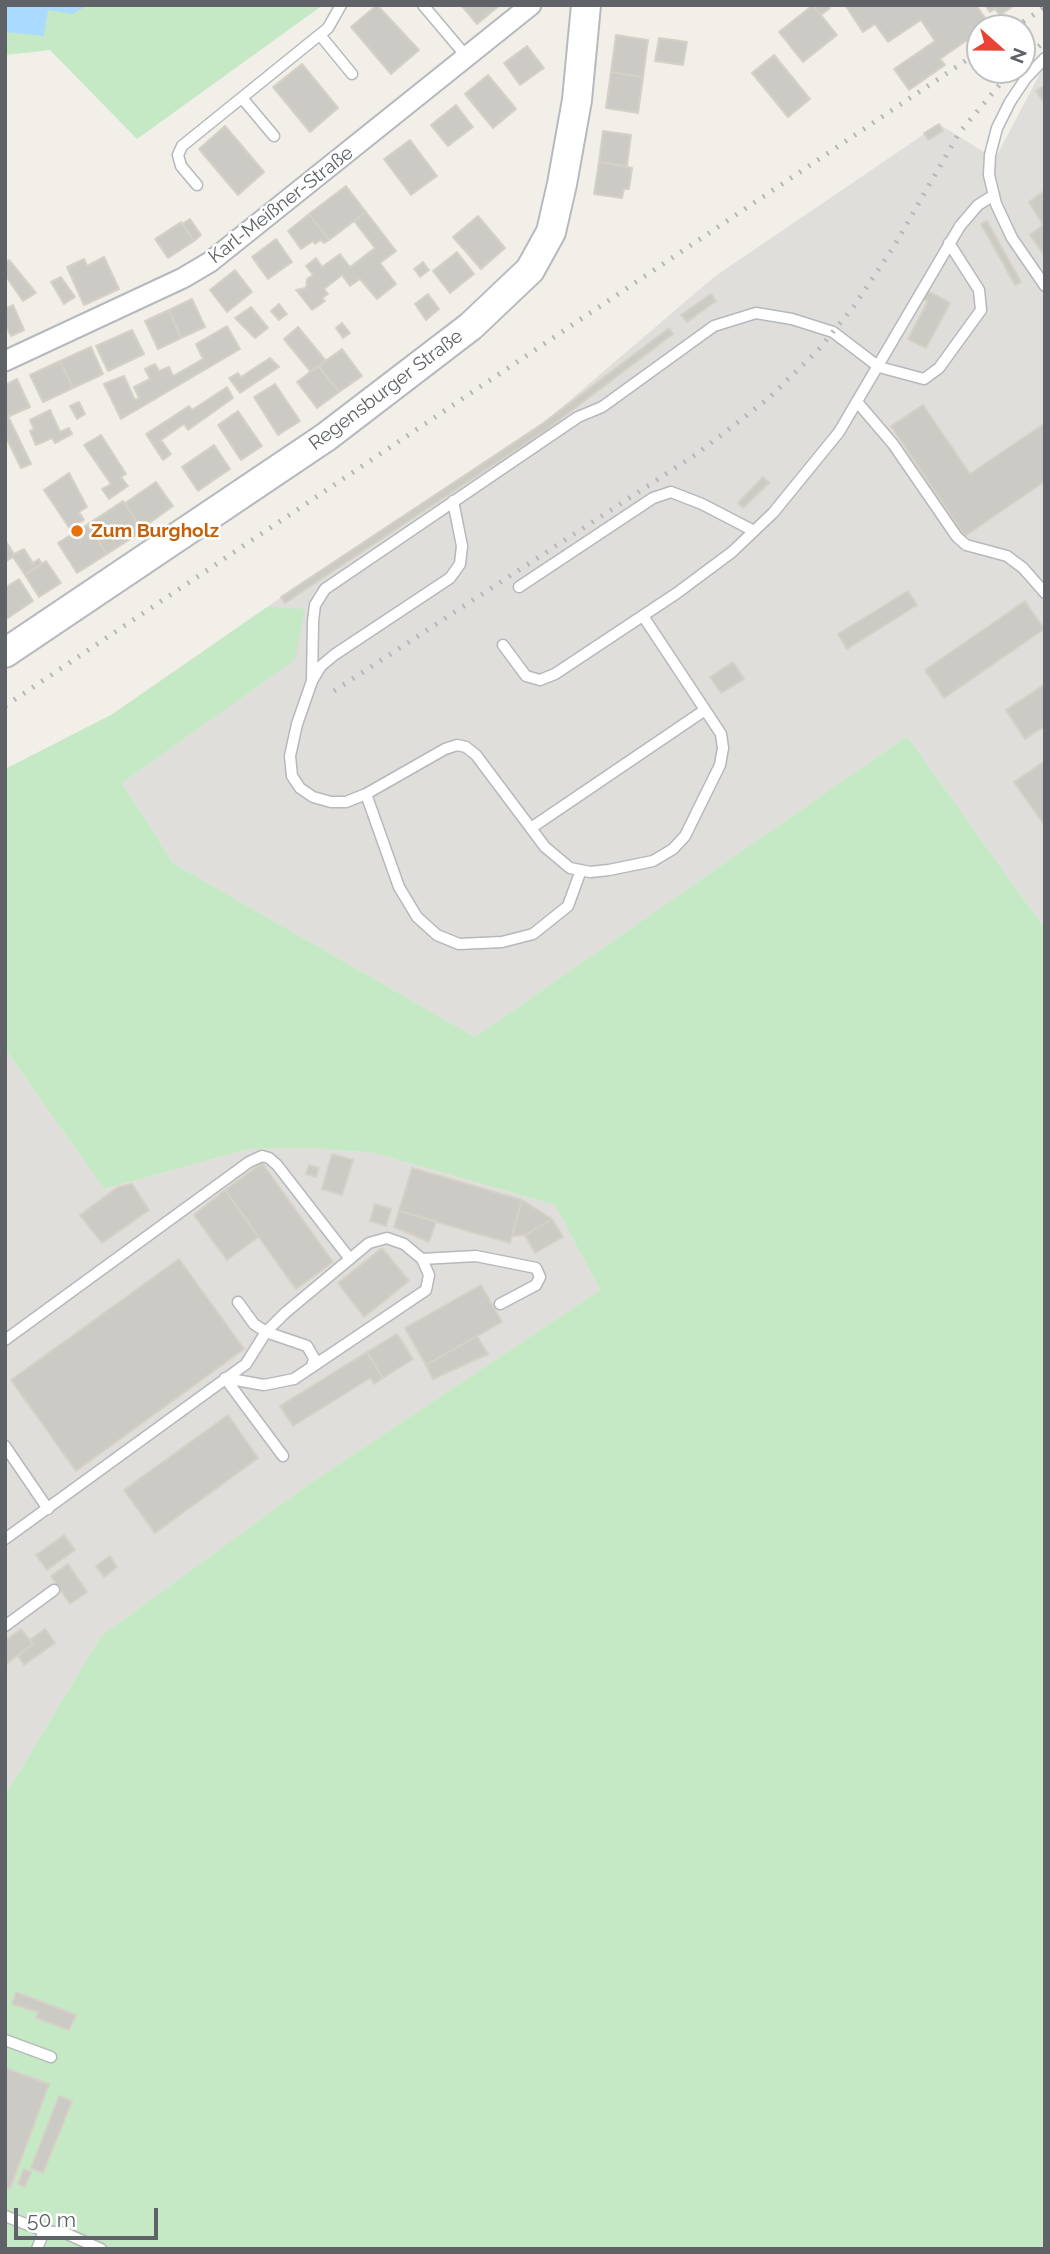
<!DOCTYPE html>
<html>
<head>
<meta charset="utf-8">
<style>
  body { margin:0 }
  #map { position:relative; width:1050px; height:2254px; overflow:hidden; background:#f1efe8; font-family:Raleway,sans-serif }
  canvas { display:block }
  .frame { position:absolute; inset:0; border:7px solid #5f6368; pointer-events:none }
  .north { position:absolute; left:966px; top:14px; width:70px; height:70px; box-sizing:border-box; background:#fff; border:2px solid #bfc1c3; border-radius:50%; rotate:111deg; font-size:19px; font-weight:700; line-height:28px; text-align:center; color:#5f6368 }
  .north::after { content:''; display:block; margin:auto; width:24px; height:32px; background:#ea4335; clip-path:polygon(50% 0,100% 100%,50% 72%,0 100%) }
  .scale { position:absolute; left:14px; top:2208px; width:144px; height:32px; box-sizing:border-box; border:4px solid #5f6368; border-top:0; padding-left:9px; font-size:21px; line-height:24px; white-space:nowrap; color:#5f6368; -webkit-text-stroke:5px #fff; paint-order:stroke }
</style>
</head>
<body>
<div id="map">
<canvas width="1050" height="2254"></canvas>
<div class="frame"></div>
<div class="north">N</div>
<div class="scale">50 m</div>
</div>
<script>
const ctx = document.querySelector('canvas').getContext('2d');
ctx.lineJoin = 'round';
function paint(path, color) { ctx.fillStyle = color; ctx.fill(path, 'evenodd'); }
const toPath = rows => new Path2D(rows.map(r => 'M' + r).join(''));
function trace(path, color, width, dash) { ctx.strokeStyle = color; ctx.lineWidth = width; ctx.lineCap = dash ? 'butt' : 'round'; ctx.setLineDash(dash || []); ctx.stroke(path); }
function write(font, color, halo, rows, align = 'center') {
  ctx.font = font + ' Raleway,sans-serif'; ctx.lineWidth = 5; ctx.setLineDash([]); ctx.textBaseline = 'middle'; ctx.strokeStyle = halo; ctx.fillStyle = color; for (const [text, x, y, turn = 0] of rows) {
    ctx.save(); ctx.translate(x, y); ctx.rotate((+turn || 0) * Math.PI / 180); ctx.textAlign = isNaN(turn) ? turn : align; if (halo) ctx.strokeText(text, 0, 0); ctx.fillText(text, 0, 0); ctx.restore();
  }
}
const industrial = toPath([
  [1045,64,1045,929,907,736,475,1037,173,863,122,783,295,660,265,619,267,607,542,424,714,277,939,124,995,159],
  [5,1049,104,1189,249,1149,312,1148,374,1153,555,1205,600,1290,306,1486,101,1636,5,1795]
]);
const green = toPath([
  [5,5,323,5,137,139,50,50,5,55],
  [267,607,305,609,295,660,122,783,173,863,475,1037,907,736,1045,929,1045,2249,5,2249,5,1795,101,1636,306,1486,600,1290,555,1205,374,1153,312,1148,249,1149,104,1189,5,1049,5,769,111,715]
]);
const water = toPath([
  [5,5,88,5,72,14,48,10,44,36,5,32]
]);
const building = toPath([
  [377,5,419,50,391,74,351,27,377,5],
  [461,5,500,5,477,24,461,5],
  [813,5,827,5,830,8,821,15,813,5],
  [813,5,837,35,803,62,779,32,813,5],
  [845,5,976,5,990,25,980,28,980,31,940,59,945,65,909,90,894,69,935,41,921,20,888,42,875,24,863,32,845,5],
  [985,5,1011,5,1012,7,1000,15,995,9,990,12,985,5],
  [616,35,648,40,643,77,611,72,616,35],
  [659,38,687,42,683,65,655,61,659,38],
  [527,46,544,68,520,85,504,63,527,46],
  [774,55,810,99,788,117,752,73,774,55],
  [302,64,338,108,310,132,273,87,302,64],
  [611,72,643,77,638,113,606,108,611,72],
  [488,75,516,109,493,128,465,94,488,75],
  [1045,85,1045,104,1036,91,1045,85],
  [456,105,473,127,448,146,431,125,456,105],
  [939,124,943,131,928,140,924,133,939,124],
  [225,126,264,172,238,195,199,149,225,126],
  [603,131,631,135,627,166,599,162,603,131],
  [410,140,437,176,411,195,384,159,410,140],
  [599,162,632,168,629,189,624,189,622,198,594,194,599,162],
  [346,186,366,212,329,240,309,214,346,186],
  [1045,190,1045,256,1030,235,1043,225,1029,202,1045,190],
  [366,212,396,251,380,263,396,284,377,299,360,279,350,286,342,275,324,289,328,294,322,298,325,301,312,310,296,290,306,288,307,279,313,275,306,266,316,258,322,267,340,254,350,267,375,248,354,221,366,212],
  [309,214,329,240,324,243,321,240,315,244,313,241,301,249,288,231,309,214],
  [478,216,505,248,481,269,453,237,478,216],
  [190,219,201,235,194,241,182,224,190,219],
  [987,221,1021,282,1015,285,981,224,987,221],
  [181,222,194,241,168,258,155,239,181,222],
  [276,239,292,262,268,279,252,257,276,239],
  [457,252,474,274,450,293,433,271,457,252],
  [104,257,119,289,84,305,67,267,84,259,87,266,104,257],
  [9,260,36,293,23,301,5,275,5,263,9,260],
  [423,262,429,270,420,277,414,269,423,262],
  [235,270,252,292,227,312,210,290,235,270],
  [61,277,75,297,64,304,51,282,61,277],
  [928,291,950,303,926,348,908,339,928,301,923,299,928,291],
  [428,294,439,309,426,320,415,304,428,294],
  [711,294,716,301,687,322,681,315,711,294],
  [192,299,205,327,181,338,169,310,192,299],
  [279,304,287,314,279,320,271,311,279,304],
  [13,305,24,330,11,336,5,324,5,309,13,305],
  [251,307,268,328,255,338,235,318,251,307],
  [169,310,181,338,158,349,145,321,169,310],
  [342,323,350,333,343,338,336,328,342,323],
  [227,326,240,349,121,419,104,384,124,376,135,400,139,398,134,387,150,379,145,369,155,364,159,371,169,367,173,376,203,359,196,344,227,326],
  [298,327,326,361,311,372,284,339,298,327],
  [669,328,673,334,546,430,285,603,281,597,542,424,669,328],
  [132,330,144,354,108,371,96,346,132,330],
  [91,347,103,374,73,388,60,361,91,347],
  [342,349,362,376,339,392,318,366,342,349],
  [270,358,279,367,240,393,229,378,238,373,241,377,270,358],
  [60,361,73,388,43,402,30,375,60,361],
  [318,366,339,392,317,408,297,382,318,366],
  [17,379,30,407,5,418,5,385,17,379],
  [275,384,300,421,278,435,254,397,275,384],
  [227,387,233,398,188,430,184,424,161,440,171,454,163,460,146,434,189,406,192,410,227,387],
  [79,402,85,414,77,419,70,406,79,402],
  [923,405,970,474,1045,423,1045,481,965,536,891,426,923,405],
  [50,410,60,432,69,428,72,434,55,443,52,438,36,445,30,431,34,429,30,420,50,410],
  [238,411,262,446,241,460,218,425,238,411],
  [8,416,31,464,21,468,5,435,5,418,8,416],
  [101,435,126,474,121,477,128,486,109,499,102,489,111,484,84,445,101,435],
  [214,445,230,469,198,491,182,467,214,445],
  [69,473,87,507,79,512,84,520,70,529,44,490,69,473],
  [763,477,769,483,743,508,738,503,763,477],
  [156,482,173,506,141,529,125,503,156,482],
  [123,501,143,531,107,554,88,524,123,501],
  [88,524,107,554,77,573,58,543,88,524],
  [5,540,14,554,24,549,33,563,39,559,42,564,25,575,13,557,5,562,5,540],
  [46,561,61,583,39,597,25,575,46,561],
  [19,579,33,601,5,620,5,588,19,579],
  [908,591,917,605,847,649,838,634,908,591],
  [1025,601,1044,629,944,698,925,670,1025,601],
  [733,662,744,679,721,693,710,677,733,662],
  [1045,684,1045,726,1025,739,1006,710,1045,684],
  [1045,761,1045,826,1014,782,1045,761],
  [332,1154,353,1160,342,1195,322,1189,332,1154],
  [262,1163,333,1262,296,1289,225,1190,262,1163],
  [309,1165,319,1168,316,1177,306,1174,309,1165],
  [412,1168,522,1200,510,1243,399,1211,412,1168],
  [132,1184,149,1210,102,1243,80,1215,118,1187,132,1184],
  [225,1190,258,1237,227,1260,194,1215,225,1190],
  [522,1200,552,1219,525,1235,512,1236,522,1200],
  [375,1204,391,1209,386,1226,370,1221,375,1204],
  [399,1211,436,1221,429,1242,394,1227,399,1211],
  [552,1219,563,1237,535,1253,525,1235,552,1219],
  [382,1248,409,1281,364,1317,338,1283,382,1248],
  [179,1259,244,1349,76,1471,11,1380,179,1259],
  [481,1285,502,1322,426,1365,405,1328,481,1285],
  [397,1334,413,1359,383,1378,367,1352,397,1334],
  [477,1336,488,1354,433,1379,426,1365,477,1336],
  [367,1352,383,1378,374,1384,370,1378,293,1426,280,1406,367,1352],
  [228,1415,258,1458,155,1533,124,1490,228,1415],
  [64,1535,75,1550,47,1570,36,1555,64,1535],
  [110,1556,117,1567,104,1577,96,1566,110,1556],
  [68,1564,87,1592,70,1604,51,1576,68,1564],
  [21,1629,33,1644,5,1665,5,1641,21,1629],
  [45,1629,55,1643,24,1665,18,1656,33,1644,30,1640,45,1629],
  [16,1992,76,2015,69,2030,36,2018,38,2012,12,2004,16,1992],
  [5,2068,49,2084,10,2189,5,2187,5,2068],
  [59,2096,72,2101,43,2173,31,2168,59,2096],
  [24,2169,31,2172,25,2187,18,2184,24,2169]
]);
const lane = toPath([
  [423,5,466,56],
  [320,35,352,74],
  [1045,58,1026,78,1010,102,997,128,990,155,989,175,996,204,1012,238,1045,286],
  [242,98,274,136],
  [197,185,181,166,178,155,182,146,328,28,341,5],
  [858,403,893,444,957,537,966,545,1007,556,1023,568,1045,593],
  [453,501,462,546,460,564,450,578,334,655,321,666,312,681,297,724,290,756,292,776,300,788,313,797,331,802,346,802,366,794,445,749,457,745,466,747,476,755,545,847,570,868,590,872,609,870,653,861,673,849,685,836,720,765,723,748,721,734,643,616],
  [519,587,653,498,671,492,702,504,754,531],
  [503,645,526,676,540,680,555,674,677,593,732,552,773,513,839,432,960,226,978,205,994,195],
  [312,681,313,621,315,605,325,589,578,417,602,407,714,326,756,313,792,319,833,332,879,367,924,379,939,368,981,310,979,290,949,243],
  [366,794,399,887,417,917,437,935,459,944,502,942,533,934,568,906,581,870],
  [531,828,705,710],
  [422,1259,476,1256,536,1268,540,1277,536,1285,500,1304],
  [238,1302,254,1324,266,1332,307,1346,314,1358,312,1367],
  [5,1340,249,1162,262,1156,269,1158,277,1165,350,1259],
  [225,1378,283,1456],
  [5,1446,48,1509],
  [5,1539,246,1364,266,1332,285,1313,369,1243,387,1238,404,1244,422,1259,429,1275,426,1290,294,1379,264,1385,225,1378],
  [5,1626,54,1590],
  [5,2040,51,2057],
  [5,2216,44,2231,65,2233,101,2249],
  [37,2249,44,2231]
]);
const street = toPath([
  [5,361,183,278,210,262,531,5]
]);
const secondary = toPath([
  [5,653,326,437,471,326,530,270,551,232,562,184,577,100,586,5]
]);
const rail = toPath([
  [1014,28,1045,7],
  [1022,61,1045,41],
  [334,691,698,453,769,398,819,349,854,306,893,248,959,133,1012,70],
  [5,706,980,51]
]);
const markers = [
  [77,531,7,"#e8710a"]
];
const streetNames = [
  ["Karl-Meißner-Straße",281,205,-38],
  ["Regensburger Straße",386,390,-37]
];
const foodNames = [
  ["Zum Burgholz",91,531]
];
paint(industrial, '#e0deda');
paint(green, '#c5e8c5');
paint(water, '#aadaff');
paint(building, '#cccac5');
trace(building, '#d6d1c6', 2);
trace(lane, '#b5b8bc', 13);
trace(street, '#b5b8bc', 23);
trace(secondary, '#b6babf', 32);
trace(lane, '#fff', 10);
trace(street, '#fff', 19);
trace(secondary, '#fff', 28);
trace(rail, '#b6b7b8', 5, [2, 9]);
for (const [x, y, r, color] of markers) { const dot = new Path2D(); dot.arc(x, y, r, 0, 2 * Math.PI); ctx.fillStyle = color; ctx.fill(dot); trace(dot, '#fff', 2.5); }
write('19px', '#5f6368', '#fff', streetNames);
write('bold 19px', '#c56008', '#fff', foodNames, 'left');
</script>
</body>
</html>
